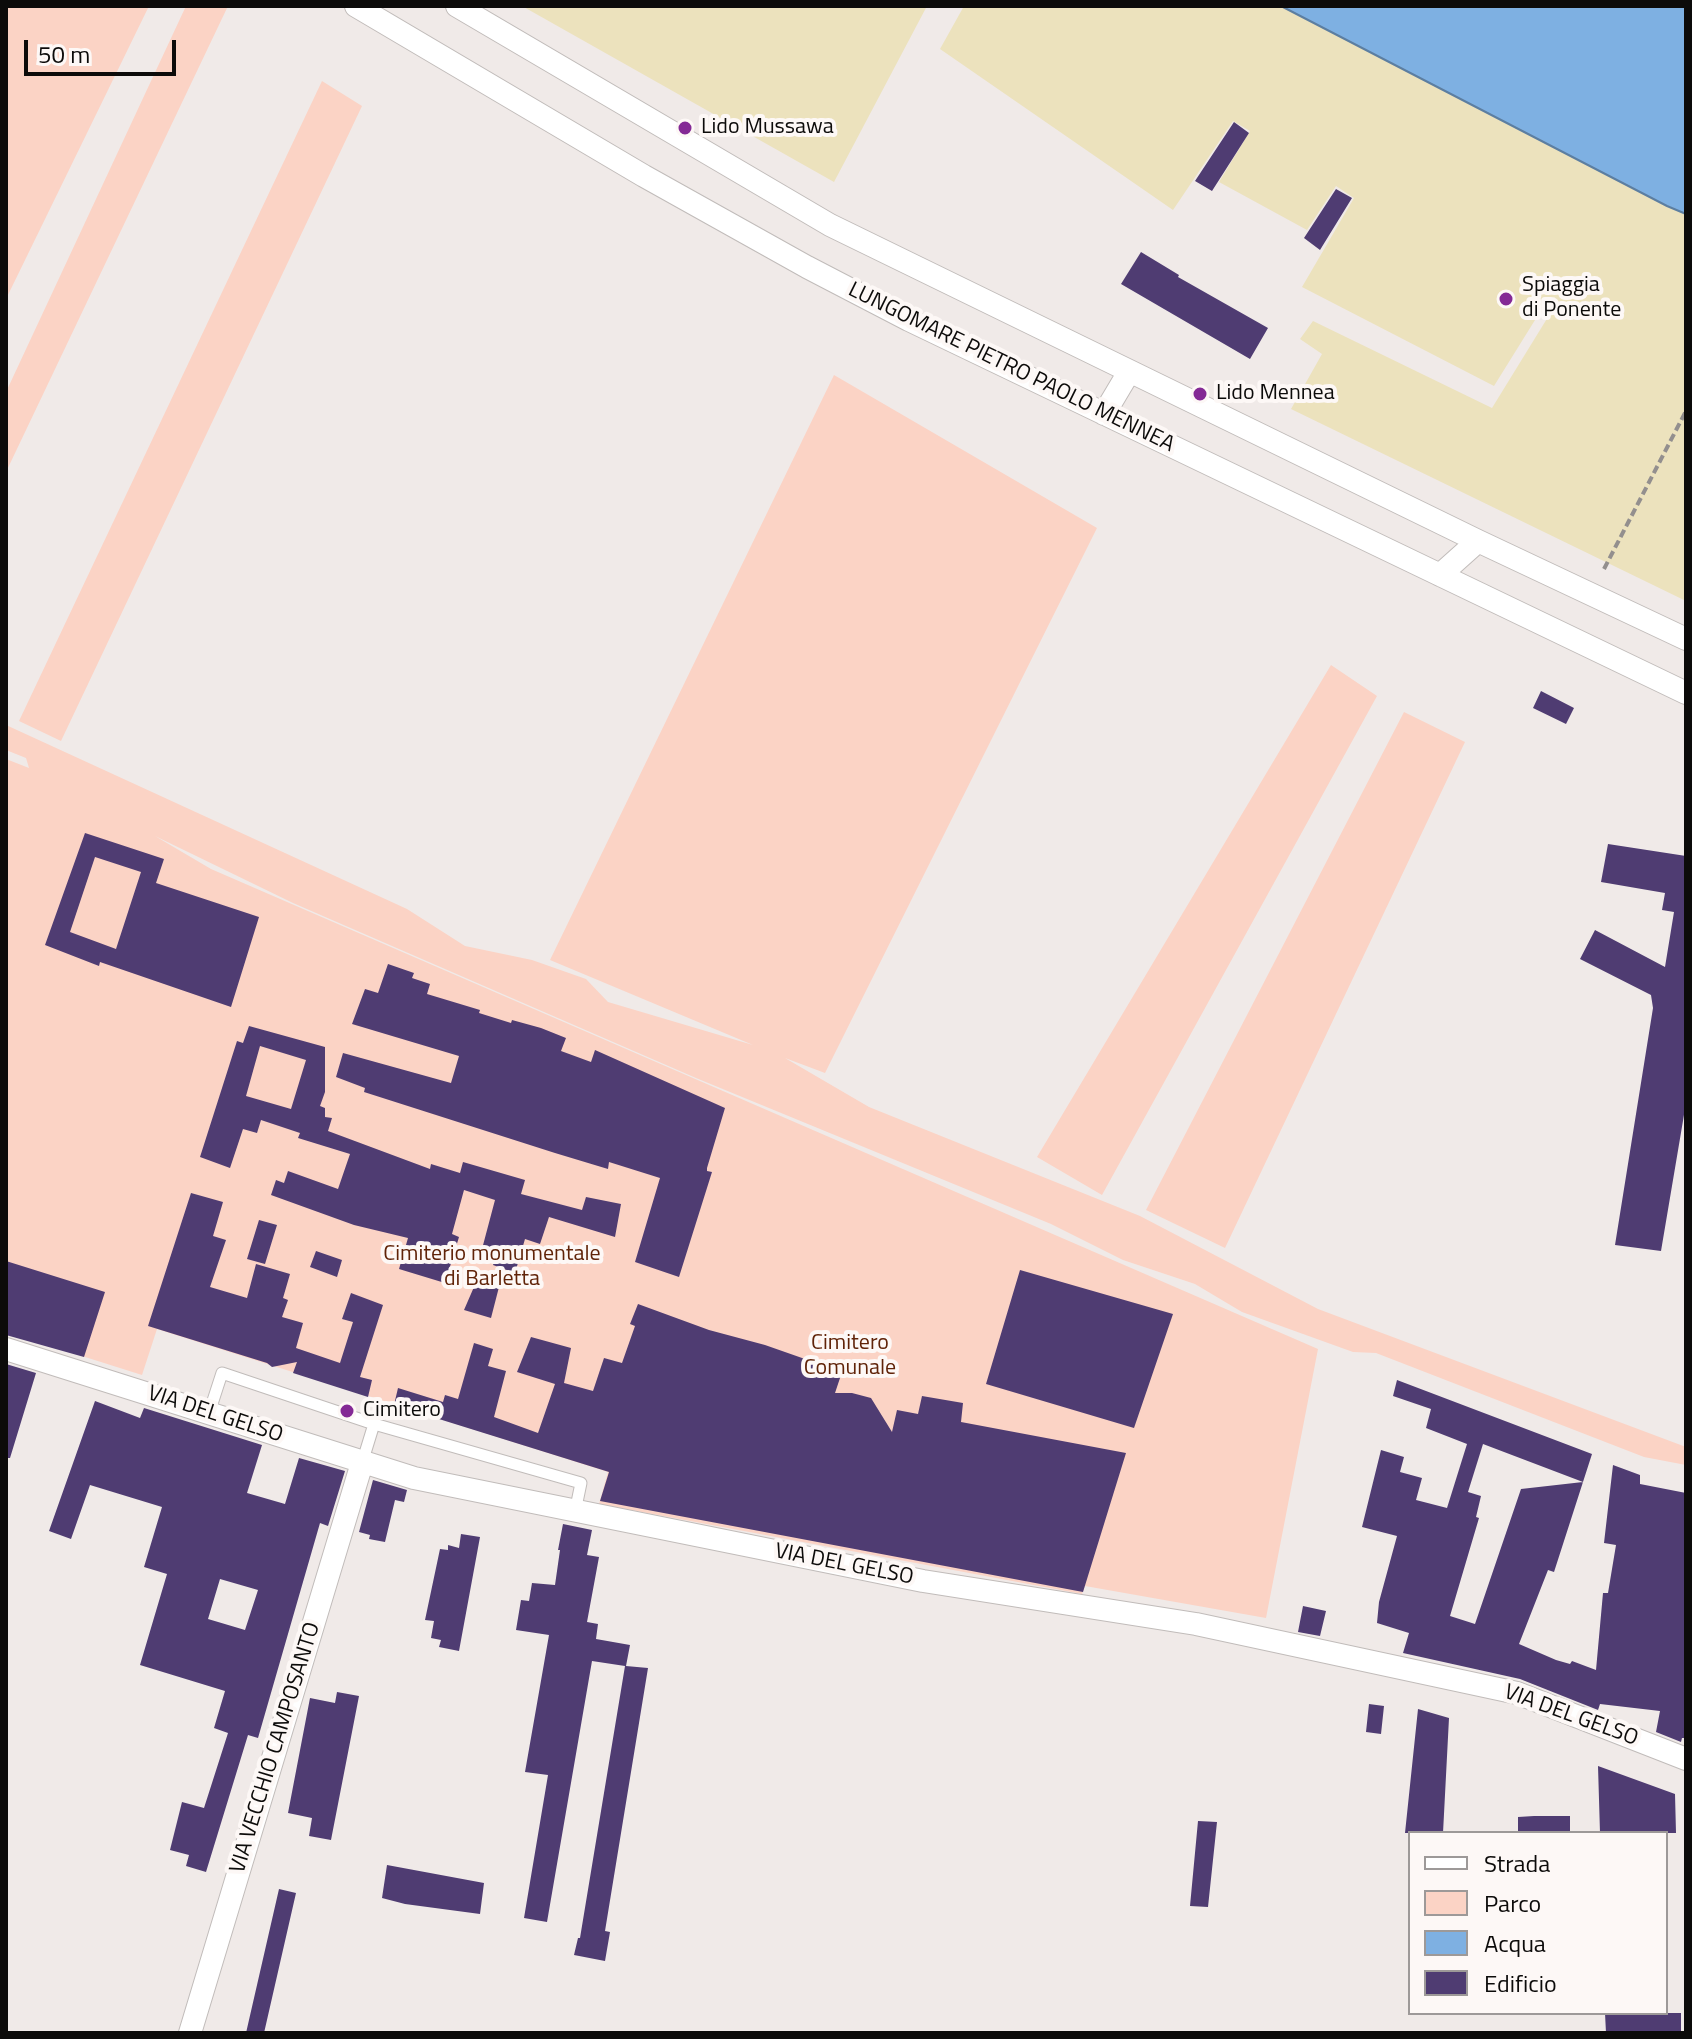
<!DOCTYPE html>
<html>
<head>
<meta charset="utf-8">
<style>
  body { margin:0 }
  #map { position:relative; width:1692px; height:2039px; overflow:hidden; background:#f0eae8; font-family:"Titillium Web",sans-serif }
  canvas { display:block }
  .frame { position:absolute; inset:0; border:8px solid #0c0b0a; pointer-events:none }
  .legend { position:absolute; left:1408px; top:1831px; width:260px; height:184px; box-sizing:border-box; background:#fdf8f6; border:2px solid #9d9998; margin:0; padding:10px 14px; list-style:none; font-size:24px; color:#0c0b0a }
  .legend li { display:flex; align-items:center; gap:16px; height:40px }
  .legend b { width:40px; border:2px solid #9d9998 }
  .scale { position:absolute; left:24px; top:40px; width:152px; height:36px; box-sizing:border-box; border:4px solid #0c0b0a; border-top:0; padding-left:10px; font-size:24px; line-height:28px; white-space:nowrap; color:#0c0b0a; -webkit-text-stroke:6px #fdf8f6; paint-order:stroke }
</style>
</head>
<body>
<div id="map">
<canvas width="1692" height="2039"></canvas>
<div class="frame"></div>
<ul class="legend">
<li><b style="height:10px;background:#fff"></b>Strada</li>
<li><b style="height:22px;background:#fbd3c5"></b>Parco</li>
<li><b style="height:22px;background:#7eb0e2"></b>Acqua</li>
<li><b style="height:22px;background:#4f3c72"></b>Edificio</li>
</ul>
<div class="scale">50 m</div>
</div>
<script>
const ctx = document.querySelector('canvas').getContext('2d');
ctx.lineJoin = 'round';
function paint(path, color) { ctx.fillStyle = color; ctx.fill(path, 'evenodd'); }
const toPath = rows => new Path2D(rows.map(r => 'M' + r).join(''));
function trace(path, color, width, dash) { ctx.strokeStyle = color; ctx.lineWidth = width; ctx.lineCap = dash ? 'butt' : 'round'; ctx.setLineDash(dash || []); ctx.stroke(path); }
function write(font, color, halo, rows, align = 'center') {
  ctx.font = font + ' "Titillium Web",sans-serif'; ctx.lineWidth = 8; ctx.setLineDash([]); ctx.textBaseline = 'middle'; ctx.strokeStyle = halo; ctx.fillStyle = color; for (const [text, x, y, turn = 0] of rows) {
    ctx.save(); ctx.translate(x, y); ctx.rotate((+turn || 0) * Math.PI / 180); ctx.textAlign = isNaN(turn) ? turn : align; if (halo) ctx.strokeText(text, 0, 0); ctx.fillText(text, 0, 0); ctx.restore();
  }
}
const green = toPath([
  [6,6,149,6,6,299],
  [186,6,228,6,6,472,6,392],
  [322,81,362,106,61,741,19,721],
  [834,375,1097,528,825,1073,785,1058,869,1107,1140,1216,1318,1309,1686,1447,1686,1465,1644,1457,1376,1353,1353,1352,1242,1312,1195,1284,1123,1260,1051,1224,696,1078,293,903,155,836,211,869,1318,1349,1266,1618,1085,1586,1082,1594,599,1504,608,1472,157,1329,142,1375,6,1332,6,759,29,768,26,758,6,750,6,725,407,909,465,946,532,960,586,979,608,1002,753,1045,550,960],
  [1331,665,1377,696,1102,1195,1037,1157],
  [1404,712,1465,742,1225,1248,1146,1210]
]);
const sand = toPath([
  [522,6,927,6,834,182],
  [964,6,1281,6,1686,214,1686,601,1291,409,1322,354,1300,339,1313,321,1492,408,1548,317,1540,312,1494,386,1302,287,1354,198,1336,186,1307,230,1219,182,1250,131,1233,121,1173,210,940,49]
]);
const water = toPath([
  [1281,6,1686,6,1686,214,1667,206,1281,6]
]);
const building = toPath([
  [1234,122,1249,133,1212,191,1195,181],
  [1336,189,1352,198,1320,250,1304,238],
  [1141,252,1179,275,1178,277,1268,328,1250,359,1121,284],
  [1541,691,1574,708,1566,724,1533,708],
  [85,833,164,859,156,883,259,917,231,1007,100,962,99,966,45,945],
  [95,857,141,872,116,949,70,932],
  [1608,844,1686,856,1686,1103,1661,1251,1615,1245,1653,1008,1651,995,1580,959,1595,930,1665,967,1674,912,1662,910,1665,893,1601,882],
  [388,964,414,973,412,978,430,984,427,994,480,1010,479,1013,511,1023,512,1020,541,1028,566,1038,561,1051,591,1062,595,1050,725,1108,707,1168,707,1171,712,1172,679,1277,635,1262,660,1178,609,1162,608,1169,555,1153,364,1092,365,1088,336,1077,343,1053,451,1083,459,1056,352,1024,365,989,378,993],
  [249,1026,325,1047,325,1092,320,1106,325,1108,325,1117,332,1118,328,1131,430,1169,431,1164,460,1173,463,1162,525,1180,521,1194,582,1210,586,1197,621,1204,615,1237,549,1217,540,1244,525,1239,515,1273,493,1265,497,1253,482,1249,495,1200,464,1190,452,1234,459,1237,445,1283,399,1269,408,1238,354,1225,271,1195,276,1180,284,1183,288,1171,338,1189,350,1154,298,1138,300,1133,261,1120,257,1133,243,1129,230,1168,200,1157,237,1041,243,1043],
  [260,1046,306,1060,291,1109,246,1096],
  [191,1193,223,1202,213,1236,226,1240,210,1287,247,1298,256,1264,290,1274,283,1298,288,1300,282,1317,303,1323,296,1348,340,1363,353,1322,342,1319,351,1293,383,1305,360,1377,372,1380,368,1397,293,1373,297,1362,272,1367,267,1363,148,1326],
  [259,1220,277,1225,265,1264,247,1259],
  [316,1251,342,1260,337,1277,310,1267],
  [6,1261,105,1292,84,1357,6,1335],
  [1020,1270,1173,1314,1134,1428,986,1384],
  [477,1280,499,1287,491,1318,464,1310],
  [638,1304,709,1330,765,1345,842,1372,835,1393,852,1393,871,1398,892,1432,897,1410,918,1414,922,1396,963,1403,961,1422,1126,1453,1083,1592,600,1501,609,1472,394,1405,398,1388,443,1402,445,1395,458,1399,474,1343,493,1349,488,1366,506,1371,494,1417,538,1433,555,1384,517,1372,531,1337,571,1348,564,1383,593,1391,604,1358,622,1363,635,1326,630,1324],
  [6,1364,36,1373,10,1458,6,1458],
  [1397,1380,1592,1454,1554,1572,1548,1570,1519,1644,1556,1660,1570,1664,1572,1661,1596,1670,1603,1593,1608,1593,1616,1545,1604,1543,1613,1465,1640,1475,1640,1484,1686,1493,1686,1738,1682,1738,1681,1742,1656,1732,1660,1711,1600,1704,1598,1710,1520,1679,1403,1653,1409,1633,1377,1623,1379,1602,1397,1536,1362,1527,1381,1450,1404,1457,1400,1472,1422,1478,1416,1500,1447,1508,1467,1444,1426,1428,1431,1409,1393,1396],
  [1483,1444,1583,1482,1521,1489,1475,1624,1450,1616,1479,1518,1476,1517,1481,1496,1468,1492],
  [95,1401,140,1418,144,1408,262,1445,247,1493,285,1504,299,1458,345,1471,328,1526,320,1523,258,1738,248,1735,206,1872,186,1866,189,1855,170,1850,182,1802,204,1808,228,1733,214,1728,225,1691,140,1665,167,1574,144,1567,162,1507,90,1485,71,1539,49,1531],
  [220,1579,258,1590,245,1630,208,1619],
  [373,1480,407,1490,404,1502,395,1500,385,1542,369,1539,370,1535,359,1532],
  [563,1524,592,1530,587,1555,599,1557,587,1622,598,1624,596,1639,630,1645,626,1666,648,1668,605,1931,610,1932,605,1961,574,1955,578,1938,580,1938,625,1666,592,1661,547,1922,524,1918,548,1775,525,1772,549,1635,516,1630,521,1600,529,1601,532,1583,555,1585,560,1550,558,1550],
  [461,1534,480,1537,459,1651,439,1647,441,1640,431,1638,434,1621,425,1620,440,1549,448,1550,448,1545,459,1548],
  [1303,1606,1326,1611,1320,1636,1298,1632],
  [337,1692,359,1696,331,1840,309,1836,312,1818,288,1813,310,1698,335,1703],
  [1369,1704,1384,1706,1381,1734,1366,1732],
  [1418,1709,1449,1718,1443,1833,1405,1833],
  [1598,1766,1675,1794,1676,1833,1600,1833],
  [1534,1816,1570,1816,1570,1833,1518,1833,1518,1817],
  [1198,1821,1217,1822,1208,1907,1190,1906],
  [387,1865,484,1883,480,1914,405,1904,382,1898],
  [279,1889,296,1893,264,2033,246,2033],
  [1605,2013,1681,2013,1681,2033,1606,2033]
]);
const path = toPath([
  [1604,569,1686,411]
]);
const service = toPath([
  [209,1413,222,1373,374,1424,362,1463],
  [374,1424,581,1483,575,1512]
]);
const minor = toPath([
  [356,6,644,176,807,267,909,320,1686,693],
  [457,6,830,225,1478,541,1686,639],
  [1104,414,1129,372],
  [1440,575,1478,541],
  [6,1349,414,1478,923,1581,1196,1624,1517,1693,1686,1759],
  [190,2033,362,1463]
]);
const markers = [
  [685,128,8,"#842995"],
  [1506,299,8,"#842995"],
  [1200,394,8,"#842995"],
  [347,1411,8,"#842995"]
];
const poiNames = [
  ["Lido Mussawa",701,128],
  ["Spiaggia",1522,286],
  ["di Ponente",1522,311],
  ["Lido Mennea",1216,394],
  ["Cimitero",363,1411]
];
const streetNames = [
  ["LUNGOMARE PIETRO PAOLO MENNEA",1011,368,26],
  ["VIA DEL GELSO",215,1415,18],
  ["VIA DEL GELSO",844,1565,11],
  ["VIA DEL GELSO",1571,1716,20],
  ["VIA VECCHIO CAMPOSANTO",276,1748,-73]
];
const parkNames = [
  ["Cimiterio monumentale",492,1255],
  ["di Barletta",492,1280],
  ["Cimitero",850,1344],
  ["Comunale",850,1369]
];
paint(green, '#fbd3c5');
paint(sand, '#ece2bd');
paint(water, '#7eb0e2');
trace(water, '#5c7ea1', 2);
paint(building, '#4f3c72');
trace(service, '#c1bcba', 13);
trace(minor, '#c1bcba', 24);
trace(path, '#938f8e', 4, [8, 4]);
trace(service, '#fff', 11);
trace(minor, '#fff', 22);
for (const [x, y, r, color] of markers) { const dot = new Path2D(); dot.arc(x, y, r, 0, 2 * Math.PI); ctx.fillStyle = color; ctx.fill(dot); trace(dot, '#fdf8f6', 3); }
write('22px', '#0c0b0a', '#fdf8f6', poiNames, 'left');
write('22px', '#0c0b0a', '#fdf8f6', streetNames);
write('22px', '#602308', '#fdf8f6', parkNames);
</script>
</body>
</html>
